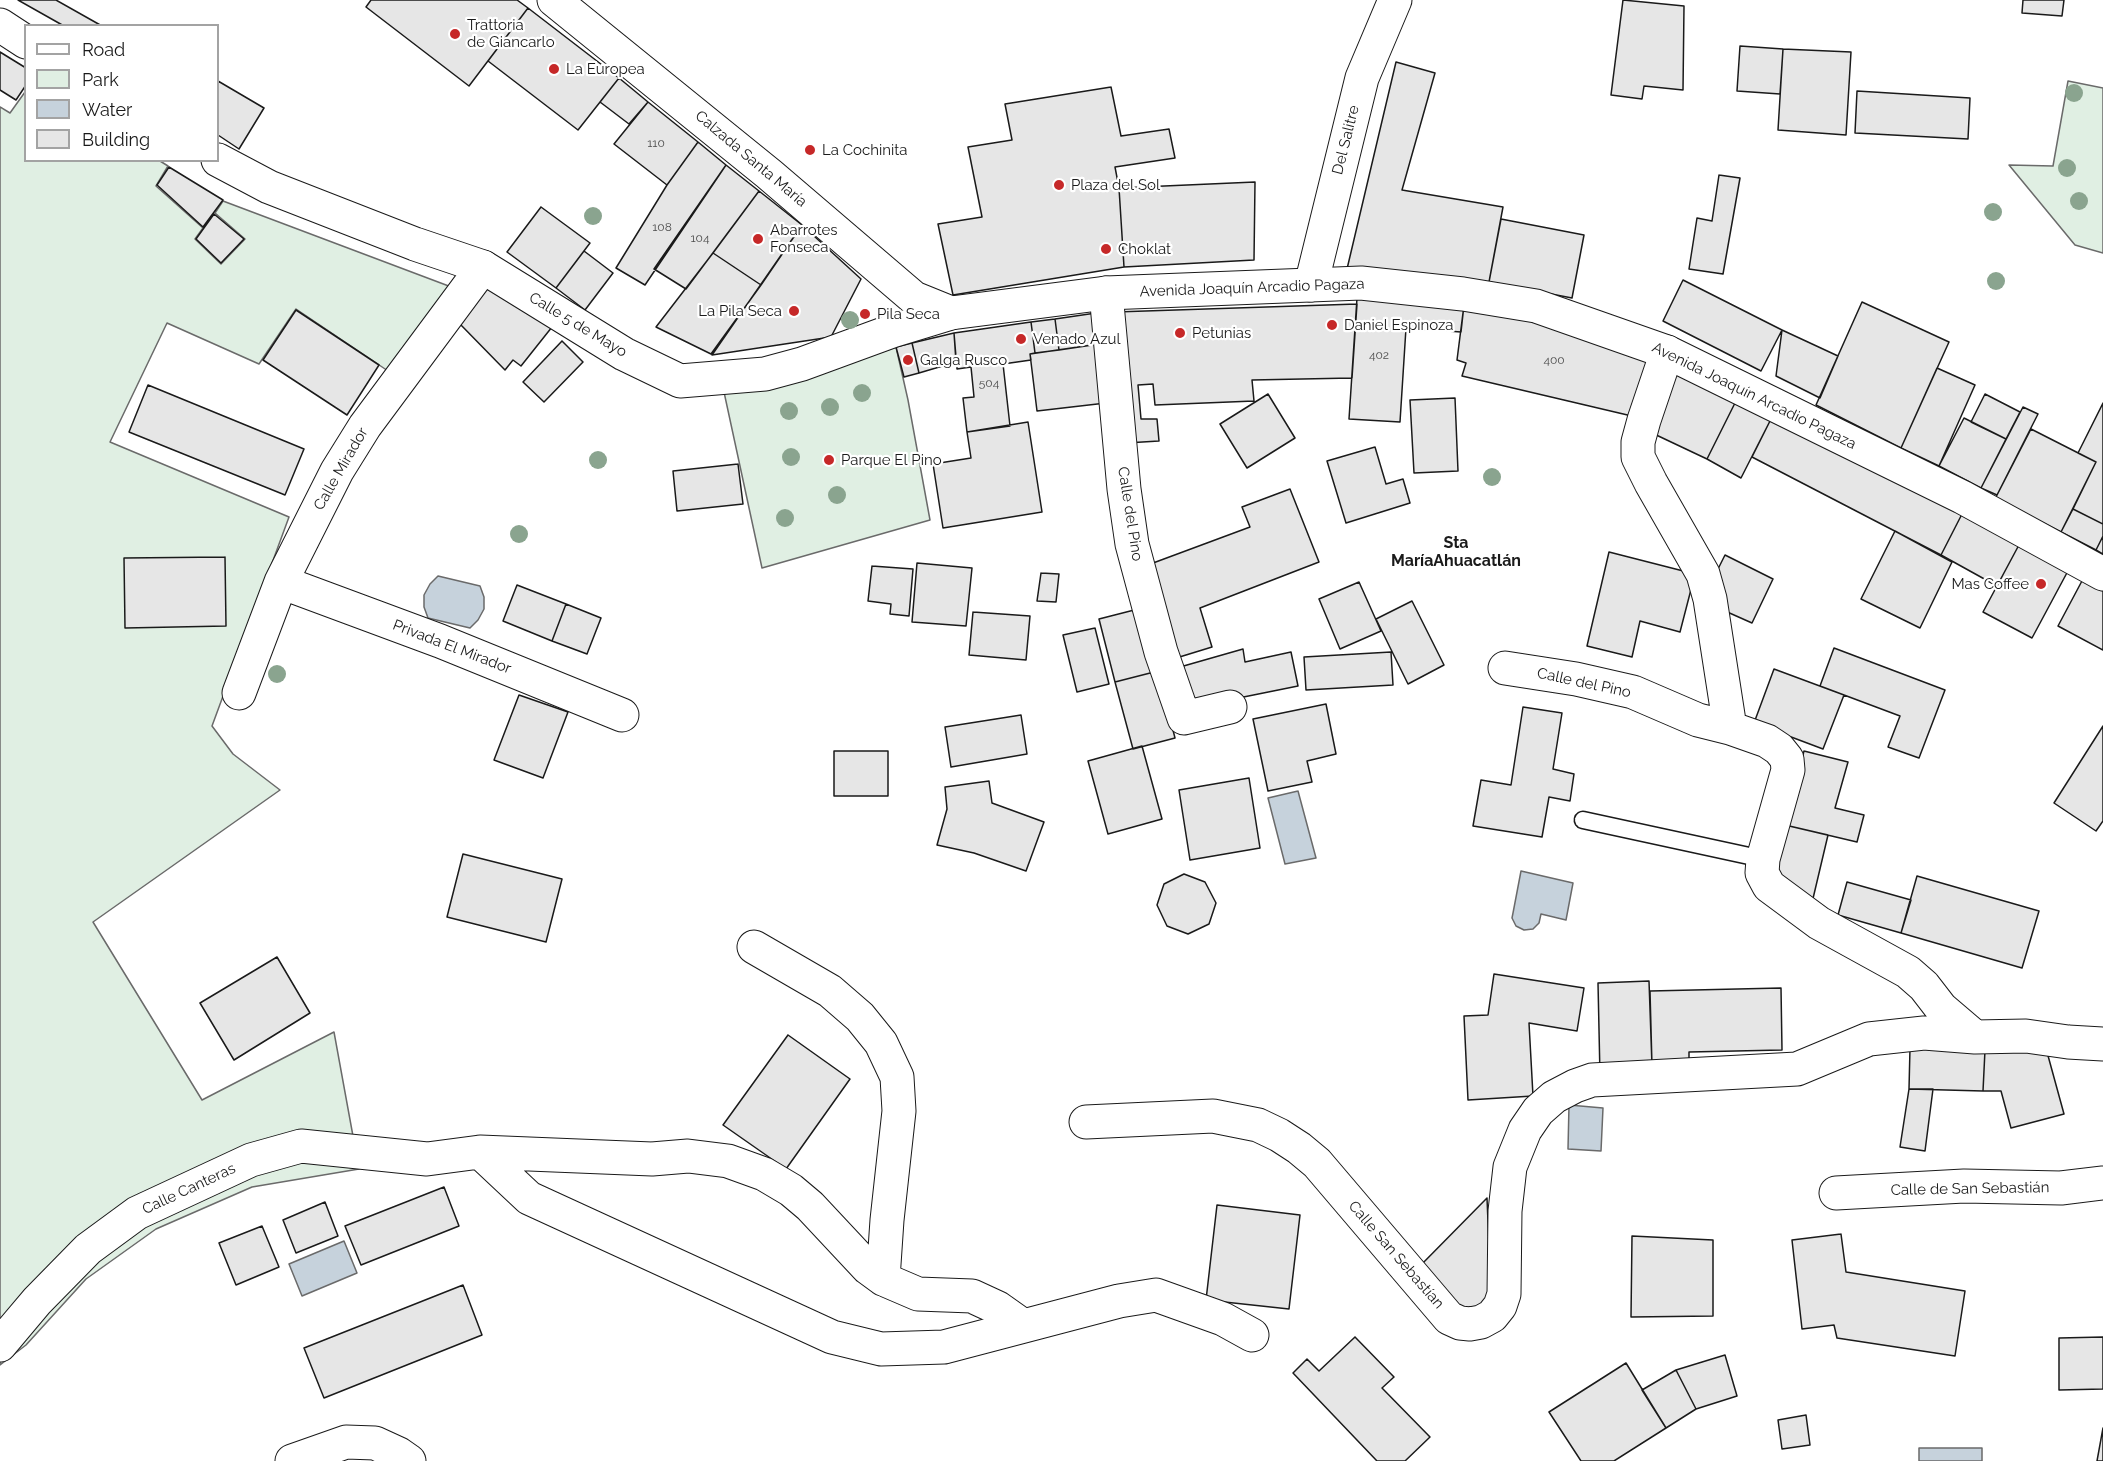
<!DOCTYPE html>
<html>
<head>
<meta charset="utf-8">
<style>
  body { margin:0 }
  #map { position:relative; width:2103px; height:1461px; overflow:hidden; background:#fff; font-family:Raleway,sans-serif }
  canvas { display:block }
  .legend { position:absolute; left:24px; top:24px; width:195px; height:138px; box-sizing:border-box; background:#fff; border:2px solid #a3a3a3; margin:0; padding:8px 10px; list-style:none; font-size:18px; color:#1a1a1a }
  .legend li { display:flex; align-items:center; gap:12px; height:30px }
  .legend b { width:30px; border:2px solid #a3a3a3 }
</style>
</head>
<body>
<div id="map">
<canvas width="2103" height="1461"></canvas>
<ul class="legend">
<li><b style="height:8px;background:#fff"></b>Road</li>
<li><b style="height:16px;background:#e0efe3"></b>Park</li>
<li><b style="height:16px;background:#c6d2dc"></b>Water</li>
<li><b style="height:16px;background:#e6e6e6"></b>Building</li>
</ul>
</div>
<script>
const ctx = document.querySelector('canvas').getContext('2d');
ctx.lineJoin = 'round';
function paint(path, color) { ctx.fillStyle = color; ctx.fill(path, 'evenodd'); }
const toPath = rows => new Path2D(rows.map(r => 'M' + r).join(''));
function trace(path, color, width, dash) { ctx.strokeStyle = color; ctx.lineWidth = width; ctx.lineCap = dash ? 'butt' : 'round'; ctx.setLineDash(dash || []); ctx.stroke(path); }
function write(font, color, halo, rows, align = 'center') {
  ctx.font = font + ' Raleway,sans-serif'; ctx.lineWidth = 4.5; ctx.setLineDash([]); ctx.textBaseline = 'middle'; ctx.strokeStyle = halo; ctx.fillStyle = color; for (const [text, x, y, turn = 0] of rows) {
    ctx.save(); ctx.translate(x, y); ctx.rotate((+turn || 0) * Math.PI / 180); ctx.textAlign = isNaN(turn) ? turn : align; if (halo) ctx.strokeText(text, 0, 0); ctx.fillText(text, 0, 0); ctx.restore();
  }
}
const green = toPath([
  [2068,81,2103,88,2103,253,2075,245,2009,165,2053,166,2068,81],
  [25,92,26,160,160,161,168,166,156,186,203,228,195,239,221,264,245,239,215,213,223,201,454,288,394,375,296,309,259,364,167,323,110,442,289,517,212,726,233,754,280,790,93,922,202,1100,334,1032,359,1169,252,1187,156,1229,86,1279,26,1345,0,1365,0,107,10,113,25,92],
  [896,347,908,400,930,520,762,568,724,392,845,365,896,347]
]);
const water = toPath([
  [438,576,480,586,484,597,484,609,478,620,470,628,428,618,424,607,424,595,430,584,438,576],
  [1298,791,1316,858,1285,864,1268,798,1298,791],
  [1521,871,1573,883,1566,920,1541,914,1539,923,1533,929,1524,930,1516,926,1512,918,1513,913,1521,871],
  [1569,1105,1603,1108,1601,1151,1568,1149,1569,1105],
  [344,1241,357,1273,302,1296,289,1264,344,1241],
  [1919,1448,1982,1448,1982,1461,1919,1461,1919,1448]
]);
const building = toPath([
  [18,0,56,0,102,26,64,26,18,0],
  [371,0,517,0,528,8,469,86,366,7,371,0],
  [1623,0,1684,6,1683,90,1644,86,1642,99,1611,95,1623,0],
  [2023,0,2064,0,2062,16,2022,13,2023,0],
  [528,8,619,78,578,130,488,61,528,8],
  [1740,46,1783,49,1780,94,1737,91,1740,46],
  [1783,49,1851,52,1846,135,1778,130,1783,49],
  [0,52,26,68,26,85,16,100,0,90,0,52],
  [1396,62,1435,73,1402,190,1503,207,1489,282,1347,269,1396,62],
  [619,78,648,102,629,124,600,102,619,78],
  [218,81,264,108,239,149,218,135,218,81],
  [1111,87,1121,136,1169,129,1175,158,1115,167,1119,188,1124,267,953,295,938,224,982,217,968,147,1012,140,1005,104,1111,87],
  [1857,91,1970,98,1968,139,1855,133,1857,91],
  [648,102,698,142,667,185,614,144,648,102],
  [698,142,726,165,645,285,616,268,667,185,698,142],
  [726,165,759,191,686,289,654,269,726,165],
  [169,167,223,200,203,227,157,185,169,167],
  [1719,175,1740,178,1723,274,1689,269,1697,218,1712,221,1719,175],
  [1255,182,1254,260,1124,267,1119,188,1255,182],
  [759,191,802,225,761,285,713,253,759,191],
  [541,207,590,243,556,288,507,252,541,207],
  [214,214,244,239,221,263,196,239,214,214],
  [1501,219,1584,235,1572,298,1489,282,1501,219],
  [802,225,861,279,831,337,712,355,802,225],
  [584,251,613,273,585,310,556,288,584,251],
  [713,253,761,285,711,354,656,327,713,253],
  [482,279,552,327,521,366,513,360,505,370,459,323,482,279],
  [1683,280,1782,330,1761,371,1663,321,1683,280],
  [1357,298,1464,305,1461,332,1406,328,1400,422,1349,419,1357,298],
  [1862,302,1949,342,1901,448,1816,405,1862,302],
  [1357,304,1352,378,1252,380,1254,401,1155,405,1153,384,1138,385,1141,419,1157,419,1159,441,1126,443,1115,312,1357,304],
  [1464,305,1534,319,1650,360,1636,417,1462,376,1466,363,1457,360,1464,305],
  [296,310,379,365,347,415,263,360,296,310],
  [1096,313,1099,344,1059,350,1055,319,1096,313],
  [1055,319,1059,350,1035,353,1031,322,1055,319],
  [1031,322,1035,353,1030,354,1031,360,1003,364,1010,426,967,432,963,398,974,397,971,367,957,369,954,333,1031,322],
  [1782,330,1838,356,1820,398,1776,376,1782,330],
  [954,333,956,362,919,373,912,343,954,333],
  [562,341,583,362,544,402,523,382,562,341],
  [912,343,919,373,904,377,896,347,912,343],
  [1099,344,1106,403,1037,411,1030,354,1099,344],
  [1937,368,1975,385,1939,466,1901,448,1937,368],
  [1676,373,1736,401,1707,459,1652,433,1676,373],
  [148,385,304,449,285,495,129,432,148,385],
  [1268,394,1295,438,1247,468,1220,424,1268,394],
  [1985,394,2020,412,2006,439,1971,422,1985,394],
  [1455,398,1458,471,1414,473,1410,400,1455,398],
  [1736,401,1771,419,1741,478,1707,459,1736,401],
  [2103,403,2103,524,2073,509,2096,462,2078,453,2103,403],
  [2023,407,2038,414,1997,495,1981,488,2023,407],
  [1964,418,2006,439,1981,488,1939,466,1964,418],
  [1771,419,1962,514,1941,555,1752,457,1771,419],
  [1028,422,1042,512,943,528,933,464,971,458,967,432,1028,422],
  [2031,429,2096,462,2061,532,1995,499,2031,429],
  [1375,447,1386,484,1403,479,1410,503,1346,523,1327,461,1375,447],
  [738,464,743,504,677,511,673,471,738,464],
  [1290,489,1319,562,1200,608,1212,647,1173,659,1145,566,1250,527,1242,507,1290,489],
  [2073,509,2103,524,2103,536,2096,550,2061,532,2073,509],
  [1962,514,2020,543,1997,586,1941,555,1962,514],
  [1895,531,1952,562,1920,628,1861,599,1895,531],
  [2103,536,2103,554,2096,550,2103,536],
  [2020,543,2069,569,2032,638,1983,612,2020,543],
  [1609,552,1695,574,1680,632,1640,621,1632,657,1587,646,1609,552],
  [1725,555,1773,579,1752,623,1725,611,1713,579,1725,555],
  [225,557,226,626,125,628,124,558,225,557],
  [917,563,972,568,966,626,912,622,917,563],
  [872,566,913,569,909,616,890,614,891,604,868,601,872,566],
  [1041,573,1059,574,1056,602,1037,601,1041,573],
  [2083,579,2103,591,2103,650,2058,626,2083,579],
  [1359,582,1381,631,1340,649,1319,599,1359,582],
  [517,585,566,604,552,641,503,621,517,585],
  [1412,601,1444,665,1408,684,1376,619,1412,601],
  [566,604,601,618,587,654,552,641,566,604],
  [1142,608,1158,671,1115,682,1099,619,1142,608],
  [973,612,1030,616,1026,660,969,655,973,612],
  [1095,628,1109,684,1077,692,1063,635,1095,628],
  [1834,648,1945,690,1919,758,1888,747,1900,716,1820,686,1834,648],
  [1243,649,1245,662,1291,652,1298,686,1194,707,1180,667,1243,649],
  [1391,652,1393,685,1306,690,1304,657,1391,652],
  [1774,669,1844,695,1823,749,1754,723,1774,669],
  [1158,671,1175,738,1133,749,1115,682,1158,671],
  [519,695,568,712,543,778,494,760,519,695],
  [1326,704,1336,754,1307,761,1312,782,1268,791,1253,719,1326,704],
  [1523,707,1562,713,1553,769,1574,774,1570,801,1549,797,1542,837,1473,826,1481,780,1511,785,1523,707],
  [1021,715,1027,754,951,767,945,727,1021,715],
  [2103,726,2103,821,2096,831,2054,803,2103,726],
  [1142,746,1162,819,1108,834,1088,761,1142,746],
  [834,751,888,751,888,796,834,796,834,751],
  [1804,751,1848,762,1835,808,1864,815,1857,842,1785,825,1804,751],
  [1249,778,1260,848,1190,860,1179,790,1249,778],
  [989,781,992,803,1044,822,1026,871,974,853,937,845,947,809,945,787,989,781],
  [1785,825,1828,835,1811,907,1771,877,1785,825],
  [463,854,562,879,546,942,447,917,463,854],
  [1184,874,1205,882,1216,903,1209,924,1188,934,1167,926,1157,905,1164,884,1184,874],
  [1917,876,2039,911,2022,968,1901,933,1917,876],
  [1847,882,1911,900,1901,933,1838,915,1847,882],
  [277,957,310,1013,234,1060,200,1003,277,957],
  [1494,974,1584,988,1577,1031,1529,1023,1533,1096,1468,1100,1464,1016,1488,1015,1494,974],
  [1649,981,1652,1066,1600,1076,1598,983,1649,981],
  [1781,988,1782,1050,1689,1052,1689,1064,1652,1066,1650,991,1781,988],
  [788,1035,850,1079,786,1169,723,1125,788,1035],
  [1910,1048,1985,1050,1983,1091,1909,1089,1910,1048],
  [1985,1050,2047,1052,2064,1114,2011,1128,2001,1091,1983,1091,1985,1050],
  [1909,1089,1933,1089,1925,1151,1900,1147,1909,1089],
  [444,1187,459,1226,361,1265,345,1226,444,1187],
  [1487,1198,1491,1294,1466,1319,1419,1267,1487,1198],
  [325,1202,338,1236,296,1253,283,1220,325,1202],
  [1217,1205,1300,1215,1289,1309,1206,1300,1217,1205],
  [262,1226,279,1267,236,1285,219,1243,262,1226],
  [1841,1234,1846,1272,1965,1291,1955,1356,1837,1338,1834,1325,1802,1329,1792,1240,1841,1234],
  [1632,1236,1713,1240,1713,1316,1631,1317,1632,1236],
  [463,1285,482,1335,324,1398,304,1348,463,1285],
  [1355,1337,1394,1377,1382,1388,1430,1437,1405,1461,1377,1461,1293,1373,1307,1359,1319,1371,1355,1337],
  [2103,1337,2103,1389,2059,1390,2059,1338,2103,1337],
  [1725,1355,1737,1396,1696,1409,1676,1370,1725,1355],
  [1626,1363,1666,1428,1614,1461,1581,1461,1549,1412,1626,1363],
  [1676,1370,1696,1409,1666,1428,1642,1390,1676,1370],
  [1806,1415,1810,1445,1782,1449,1778,1420,1806,1415],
  [2103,1428,2103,1461,2097,1461,2103,1428]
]);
const lane = toPath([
  [1583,820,1763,859]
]);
const street = toPath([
  [554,0,769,174,914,298,951,313],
  [1311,285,1362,78,1395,0],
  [1106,293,1124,489,1132,544,1161,652,1184,718,1230,707],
  [1667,352,1644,420,1638,442,1638,457,1651,483,1703,574,1710,599,1730,728,1767,741,1779,749,1787,759,1788,770,1763,859,1762,873,1769,886,1819,923,1908,972,1924,986,1941,1008,1975,1037,2026,1036,2068,1042,2103,1044],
  [281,582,440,641,622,715],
  [1505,668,1576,679,1633,692,1698,720,1730,728],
  [239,693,281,582,337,471,365,426,483,267],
  [754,947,830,991,860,1017,881,1043,897,1077,899,1111,887,1220,883,1279],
  [1086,1122,1213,1116,1258,1125,1279,1135,1299,1148,1317,1163,1449,1318,1460,1323,1470,1324,1481,1322,1492,1316,1500,1306,1504,1294,1505,1211,1510,1167,1525,1130,1538,1111,1554,1097,1575,1086,1592,1080,1797,1069,1869,1039,1924,1033,1975,1037],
  [480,1152,652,1159,688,1156,728,1161,764,1174,791,1190,810,1206,868,1268,883,1279,918,1294,972,1296,998,1308,1022,1325],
  [1836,1193,1964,1186,2061,1188,2103,1183],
  [0,1345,37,1301,88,1249,137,1213,251,1160,301,1146,427,1159,480,1152,529,1198,832,1337,881,1349,944,1347,1119,1301,1156,1295,1223,1319,1252,1335],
  [292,1461,346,1442,375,1443,399,1454,409,1461]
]);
const secondary = toPath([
  [0,25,26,42],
  [218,160,269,187,415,244,483,267,624,354,680,381,765,374,802,364,892,331,951,313,1106,293,1361,283,1463,294,1536,306,1667,352,1962,497,2103,574]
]);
const trees = [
  [2074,93],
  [2067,168],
  [2079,201],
  [1993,212],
  [593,216],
  [1996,281],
  [850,320],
  [862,393],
  [830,407],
  [789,411],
  [791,457],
  [598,460],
  [1492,477],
  [837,495],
  [785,518],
  [519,534],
  [277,674]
];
const markers = [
  [455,34,6,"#c62828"],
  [554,69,6,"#c62828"],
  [810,150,6,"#c62828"],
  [1059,185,6,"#c62828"],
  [758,239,6,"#c62828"],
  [1106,249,6,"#c62828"],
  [794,311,6,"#c62828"],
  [865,314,6,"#c62828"],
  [1332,325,6,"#c62828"],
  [1180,333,6,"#c62828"],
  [1021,339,6,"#c62828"],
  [908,360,6,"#c62828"],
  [829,460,6,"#c62828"],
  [2041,584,6,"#c62828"]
];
const numberNames = [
  ["110",656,143],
  ["108",662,227],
  ["104",700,238],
  ["402",1379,355],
  ["400",1554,360],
  ["504",989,383]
];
const poiNames = [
  ["Trattoria",467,25],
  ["de Giancarlo",467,42],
  ["La Europea",566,69],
  ["La Cochinita",822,150],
  ["Plaza del Sol",1071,185],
  ["Abarrotes",770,230],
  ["Fonseca",770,247],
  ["Choklat",1118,249],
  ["La Pila Seca",782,311,"right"],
  ["Pila Seca",877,314],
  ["Daniel Espinoza",1344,325],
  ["Petunias",1192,333],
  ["Venado Azul",1033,339],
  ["Galga Rusco",920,360],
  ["Parque El Pino",841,460],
  ["Mas Coffee",2029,584,"right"]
];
const streetNames = [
  ["Del Salitre",1346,140,-76],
  ["Calzada Santa María",751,159,40],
  ["Avenida Joaquín Arcadio Pagaza",1252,288,-2],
  ["Calle 5 de Mayo",578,325,31],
  ["Avenida Joaquín Arcadio Pagaza",1754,396,26],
  ["Calle Mirador",341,469,-60],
  ["Calle del Pino",1130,514,81],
  ["Privada El Mirador",452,647,21],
  ["Calle del Pino",1584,683,12],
  ["Calle Canteras",189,1189,-25],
  ["Calle de San Sebastián",1970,1189,-1],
  ["Calle San Sebastían",1396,1255,49]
];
const neighbourhoodNames = [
  ["Sta",1456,543],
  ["MaríaAhuacatlán",1456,561]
];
paint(green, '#e0efe3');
trace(green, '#6a6a6a', 1.5);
paint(water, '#c6d2dc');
trace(water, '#6a6a6a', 1.5);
paint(building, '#e6e6e6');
trace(building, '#1a1a1a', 1.5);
trace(lane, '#1a1a1a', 19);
trace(street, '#1a1a1a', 35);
trace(secondary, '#1a1a1a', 35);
trace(lane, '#fff', 16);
trace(street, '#fff', 33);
trace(secondary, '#fff', 33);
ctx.fillStyle = '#8aa48f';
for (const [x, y] of trees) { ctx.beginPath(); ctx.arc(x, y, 9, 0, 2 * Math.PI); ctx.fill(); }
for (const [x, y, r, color] of markers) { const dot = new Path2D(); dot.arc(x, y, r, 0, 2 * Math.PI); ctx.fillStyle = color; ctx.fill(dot); trace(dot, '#fff', 2); }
write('12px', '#4d4d4d', null, numberNames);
write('15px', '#1a1a1a', '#fff', poiNames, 'left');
write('15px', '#1a1a1a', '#fff', streetNames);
write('bold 16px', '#1a1a1a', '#fff', neighbourhoodNames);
</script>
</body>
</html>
